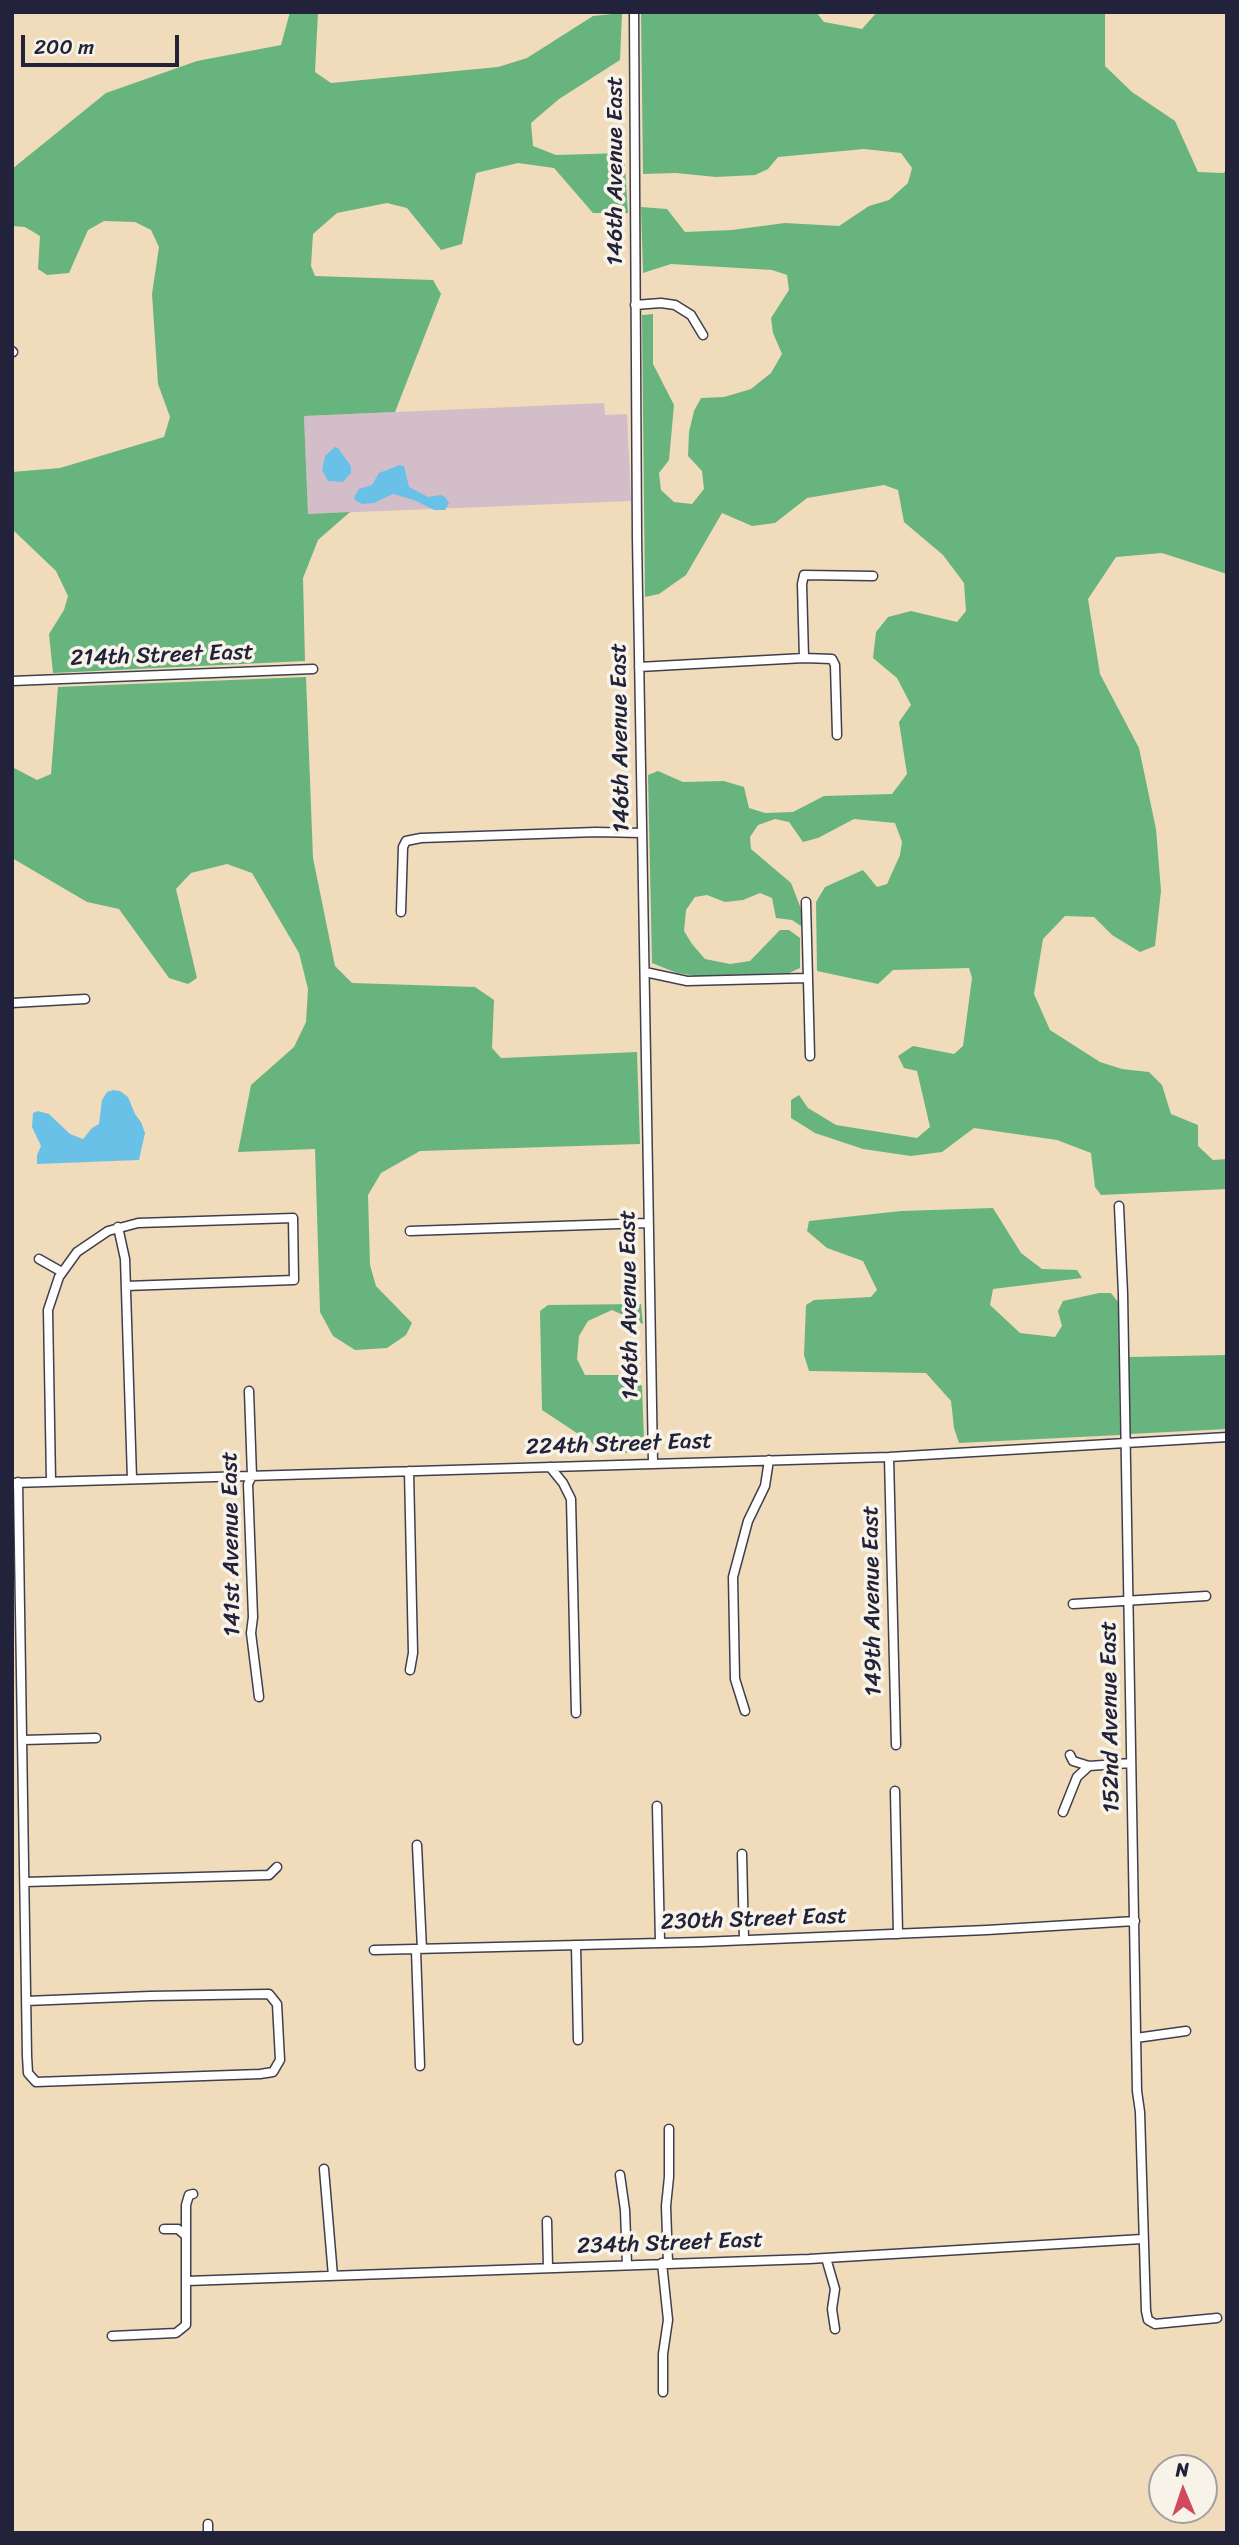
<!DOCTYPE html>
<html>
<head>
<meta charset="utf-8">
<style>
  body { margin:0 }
  #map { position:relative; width:1239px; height:2545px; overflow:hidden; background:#f0dcbb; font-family:Sriracha,sans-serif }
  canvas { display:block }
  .frame { position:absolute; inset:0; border:14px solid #22223b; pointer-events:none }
  .north { position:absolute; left:1148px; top:2454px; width:70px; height:70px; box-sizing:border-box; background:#f7f3e8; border:2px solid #a29fa3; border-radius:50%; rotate:358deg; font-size:19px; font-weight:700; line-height:28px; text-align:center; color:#22223b }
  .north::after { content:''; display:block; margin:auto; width:24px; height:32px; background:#d1495b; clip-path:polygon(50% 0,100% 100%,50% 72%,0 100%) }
  .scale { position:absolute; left:21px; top:35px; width:158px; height:32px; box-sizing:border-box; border:4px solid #22223b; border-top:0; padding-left:9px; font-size:21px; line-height:24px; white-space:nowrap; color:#22223b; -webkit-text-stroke:5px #f7f3e8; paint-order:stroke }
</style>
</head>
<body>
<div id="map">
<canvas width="1239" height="2545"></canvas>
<div class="frame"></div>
<div class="north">N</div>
<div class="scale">200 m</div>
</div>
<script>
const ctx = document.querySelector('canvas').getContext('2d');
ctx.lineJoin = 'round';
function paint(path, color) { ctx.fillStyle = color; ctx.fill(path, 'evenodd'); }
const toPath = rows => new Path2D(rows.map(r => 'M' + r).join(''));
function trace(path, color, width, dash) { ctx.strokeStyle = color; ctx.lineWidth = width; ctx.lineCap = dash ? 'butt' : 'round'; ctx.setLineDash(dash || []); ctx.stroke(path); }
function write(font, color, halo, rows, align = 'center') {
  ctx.font = font + ' Sriracha,sans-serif'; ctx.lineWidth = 7; ctx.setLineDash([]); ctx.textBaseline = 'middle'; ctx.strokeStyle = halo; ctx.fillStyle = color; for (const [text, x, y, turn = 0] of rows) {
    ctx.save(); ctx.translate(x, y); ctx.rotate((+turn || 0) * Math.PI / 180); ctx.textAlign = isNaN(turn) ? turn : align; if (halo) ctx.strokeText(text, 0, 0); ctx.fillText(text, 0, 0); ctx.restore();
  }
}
const industrial = toPath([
  [604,403,605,415,627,414,631,501,308,514,304,416]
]);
const forest = toPath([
  [290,12,318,12,315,72,331,83,498,67,527,58,593,16,622,13,620,60,559,99,531,123,533,146,556,155,624,153,628,213,593,213,554,168,518,163,476,173,462,244,441,250,407,208,387,203,337,213,313,234,311,266,315,276,433,280,441,294,395,412,304,416,308,514,350,512,318,540,303,578,305,661,53,673,49,634,64,610,68,596,56,571,12,529,12,472,60,468,164,437,170,417,158,384,152,294,159,247,151,230,135,222,104,221,88,230,69,273,47,275,38,269,40,236,25,227,12,226,12,169,106,93,197,61,281,45],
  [641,12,816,12,824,22,862,29,877,12,1105,12,1105,66,1132,92,1175,121,1198,172,1223,173,1227,171,1227,574,1162,553,1116,557,1088,599,1100,674,1139,748,1156,829,1161,891,1155,946,1140,952,1112,935,1094,917,1065,916,1043,939,1034,994,1050,1030,1100,1062,1122,1069,1149,1072,1162,1085,1171,1114,1198,1125,1198,1146,1213,1160,1227,1159,1227,1189,1101,1195,1095,1187,1091,1153,1057,1140,974,1128,942,1152,911,1156,863,1149,815,1133,791,1118,791,1100,799,1095,808,1108,836,1125,917,1138,930,1127,917,1071,904,1068,898,1056,913,1046,954,1054,963,1046,972,978,969,968,893,970,878,984,817,971,816,902,825,887,863,870,877,887,887,884,900,855,902,842,895,823,854,819,818,838,803,842,789,822,775,819,758,825,750,837,751,849,791,883,803,914,801,926,792,920,776,918,772,898,760,893,743,900,725,902,707,895,695,897,686,910,684,931,692,944,705,959,730,964,750,961,780,930,789,930,800,938,800,968,789,973,696,976,677,973,652,963,648,775,658,771,683,782,724,781,744,787,749,808,765,813,793,812,824,796,892,794,907,774,899,722,911,705,897,678,873,658,876,632,888,617,911,611,957,622,966,611,964,583,943,555,904,522,898,490,884,485,807,498,775,523,752,526,722,513,686,575,659,594,645,597,642,315,653,314,653,364,674,405,669,460,659,473,661,490,674,502,692,504,704,489,702,471,688,456,689,432,694,411,701,398,724,397,751,389,771,373,782,354,773,333,771,318,789,290,787,275,772,270,671,264,643,273,641,207,667,209,685,232,732,230,785,223,839,226,869,206,889,200,908,183,912,168,901,153,864,149,778,157,768,169,755,175,716,177,676,173,643,174],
  [306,677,313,858,335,966,352,983,475,987,494,1000,492,1048,501,1058,637,1052,640,1144,420,1151,381,1173,368,1195,370,1265,376,1286,412,1323,406,1335,387,1348,355,1350,333,1336,320,1312,315,1149,238,1152,251,1085,294,1047,306,1022,308,989,299,953,252,873,227,864,191,873,176,889,197,978,188,984,169,978,119,909,87,902,12,858,12,767,37,780,51,774,58,687],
  [993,1208,1021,1253,1042,1269,1077,1270,1082,1278,993,1289,990,1305,1020,1333,1055,1337,1062,1326,1058,1311,1063,1301,1099,1293,1111,1293,1118,1302,1120,1435,959,1443,954,1428,951,1401,926,1373,809,1371,804,1355,806,1305,814,1300,871,1297,877,1290,863,1261,827,1248,807,1231,809,1221,901,1211],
  [641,1304,643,1324,612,1310,588,1321,579,1336,577,1359,585,1375,626,1375,642,1386,644,1441,639,1451,617,1454,595,1445,542,1410,540,1311,548,1305],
  [1227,1355,1227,1429,1129,1434,1129,1357]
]);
const water = toPath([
  [335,447,338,448,351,466,351,473,343,482,328,481,322,470,325,456],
  [400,465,404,466,409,487,428,497,441,495,445,497,449,503,445,510,434,510,414,500,393,494,374,503,362,504,355,500,354,497,359,489,372,485,379,473],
  [113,1090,120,1091,128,1097,135,1114,141,1122,145,1133,139,1160,37,1164,37,1155,41,1146,32,1127,33,1113,38,1111,49,1114,70,1134,83,1139,92,1128,99,1124,102,1100,107,1092]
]);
const minor = toPath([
  [634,12,637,538,653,1463],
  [635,305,661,303,675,305,691,315,703,335],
  [12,351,13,352],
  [804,658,802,584,804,575,873,576],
  [639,667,804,658,832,659,835,665,837,735],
  [12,681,313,669],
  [806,902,810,1056],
  [401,912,403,847,406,841,421,838,596,832,642,833],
  [645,972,687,981,807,978],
  [12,1003,85,999],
  [1119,1206,1123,1294,1137,2091,1140,2112,1146,2311,1148,2320,1155,2324,1217,2318],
  [118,1227,125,1259,132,1479],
  [410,1231,648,1223],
  [39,1259,62,1272],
  [249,1391,252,1476,248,1484,253,1617,251,1633,259,1697],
  [889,1457,896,1745],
  [550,1467,563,1483,571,1499,576,1713],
  [409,1471,413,1653,410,1670],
  [51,1481,48,1310,59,1277,77,1252,108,1231,138,1223,293,1218,294,1280,126,1286],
  [18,1482,27,2056,28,2073,36,2082,260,2074,273,2072,280,2060,277,2004,269,1994,150,1996,26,2001],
  [12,1483,889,1457,1227,1437],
  [1073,1604,1206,1596],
  [745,1711,735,1679,733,1577,748,1521,765,1486,769,1460],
  [23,1740,96,1738],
  [1070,1755,1073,1761,1089,1766,1131,1763],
  [895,1791,898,1934],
  [657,1806,660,1942],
  [1063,1812,1077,1777,1089,1766],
  [417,1845,422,1949],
  [742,1854,744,1940],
  [25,1882,269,1875,277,1867],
  [576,1945,578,2040],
  [374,1950,701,1942,987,1930,1135,1921],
  [416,1950,420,2066],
  [1136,2038,1186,2031],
  [324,2169,333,2276],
  [620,2175,625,2210,627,2265],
  [547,2221,548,2268],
  [164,2229,178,2229,185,2235],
  [826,2258,835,2289,832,2309,835,2329],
  [662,2263,668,2320,663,2354,663,2392],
  [668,2263,666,2206,669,2177,669,2129],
  [187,2281,809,2259,1142,2239],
  [112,2336,176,2333,186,2325,186,2205,189,2195,193,2194],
  [208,2524,208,2533]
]);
const streetNames = [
  ["146th Avenue East",616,171,-90],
  ["214th Street East",162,656,-2],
  ["146th Avenue East",621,738,-91],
  ["146th Avenue East",630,1305,-91],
  ["224th Street East",619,1445,-2],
  ["141st Avenue East",232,1544,-91],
  ["149th Avenue East",873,1601,-91],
  ["152nd Avenue East",1111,1717,-91],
  ["230th Street East",754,1920,-2],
  ["234th Street East",670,2244,-2]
];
paint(industrial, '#d2bdc8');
paint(forest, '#68b47e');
paint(water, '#6ac1e7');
trace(minor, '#413e4e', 11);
trace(minor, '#fff', 8);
write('23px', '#22223b', '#f7f3e8', streetNames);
</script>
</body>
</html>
